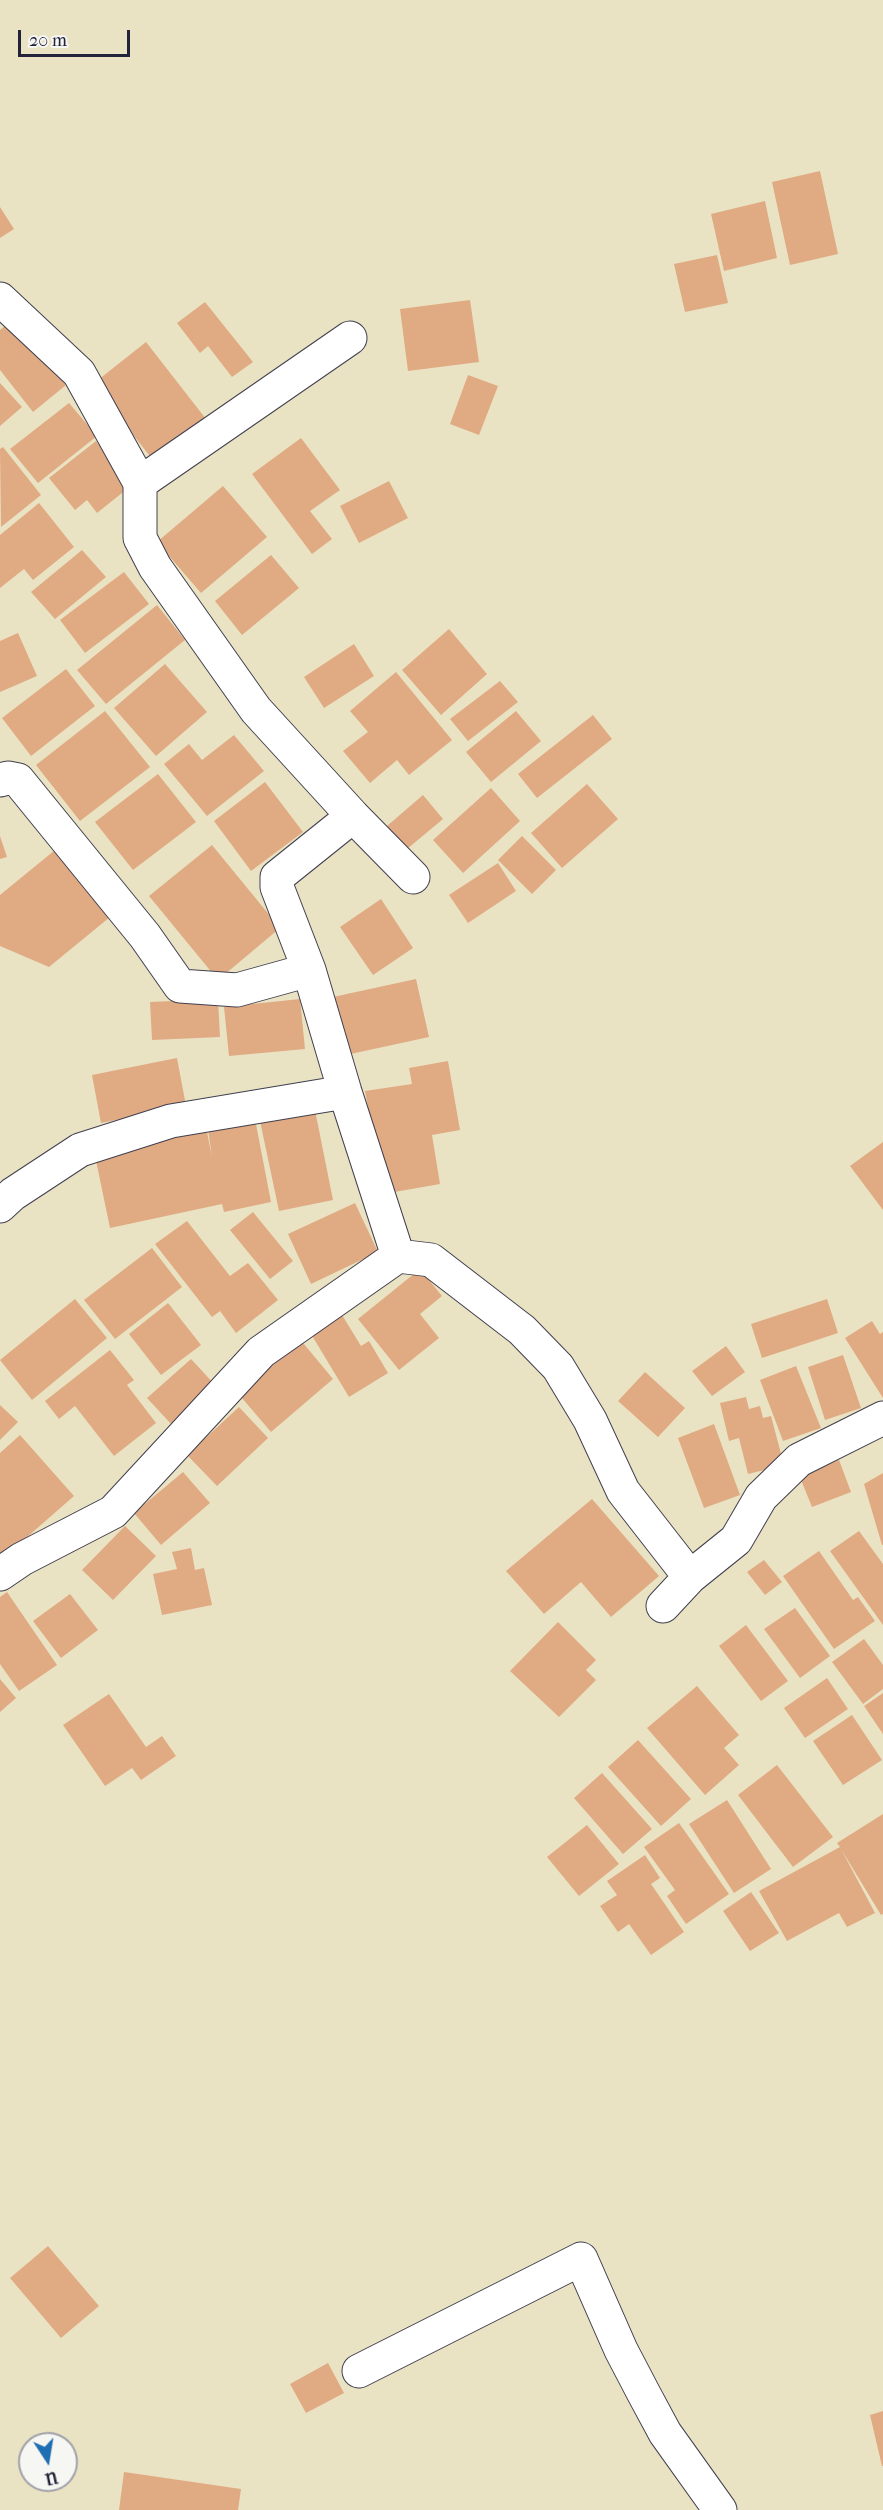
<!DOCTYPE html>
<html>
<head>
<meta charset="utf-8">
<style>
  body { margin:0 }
  #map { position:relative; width:883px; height:2510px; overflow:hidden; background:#eae3c3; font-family:"IM FELL French Canon",serif }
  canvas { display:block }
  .north { position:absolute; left:18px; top:2432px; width:60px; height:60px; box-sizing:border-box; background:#f6f6f2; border:2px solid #a1a1a9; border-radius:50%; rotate:168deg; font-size:16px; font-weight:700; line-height:24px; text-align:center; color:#22223b }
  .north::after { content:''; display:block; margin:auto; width:21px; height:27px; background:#1f6fb2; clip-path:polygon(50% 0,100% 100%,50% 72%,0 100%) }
  .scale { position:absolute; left:18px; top:30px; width:112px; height:27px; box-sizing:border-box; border:3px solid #22223b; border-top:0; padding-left:8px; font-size:18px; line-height:21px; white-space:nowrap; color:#22223b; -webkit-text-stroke:4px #f6f6f2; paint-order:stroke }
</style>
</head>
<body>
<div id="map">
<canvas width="883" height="2510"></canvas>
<div class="north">U</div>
<div class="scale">20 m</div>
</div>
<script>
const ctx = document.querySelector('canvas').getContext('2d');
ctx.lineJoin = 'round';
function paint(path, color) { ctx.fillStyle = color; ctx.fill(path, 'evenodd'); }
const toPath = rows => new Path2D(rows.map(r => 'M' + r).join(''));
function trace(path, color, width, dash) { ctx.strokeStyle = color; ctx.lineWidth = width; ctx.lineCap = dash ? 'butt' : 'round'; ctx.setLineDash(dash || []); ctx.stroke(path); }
const building = toPath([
  [820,171,838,254,790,265,772,182],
  [765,201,777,258,724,271,711,214],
  [0,207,14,229,0,238],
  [717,255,728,303,685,312,674,264],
  [470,300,479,362,408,371,400,309],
  [205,302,253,362,232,377,208,346,200,353,177,323],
  [13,319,66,385,33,412,0,370,0,330],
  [146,342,206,419,153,460,93,384],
  [468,375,498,386,479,435,450,424],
  [0,383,22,407,0,426],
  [69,403,97,436,38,483,10,449],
  [301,438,340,490,310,511,332,539,312,554,252,474],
  [96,441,132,485,97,513,87,500,75,510,49,478],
  [3,447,41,495,1,527,0,449],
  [389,481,408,518,359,543,340,506],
  [223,486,267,537,201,593,157,542],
  [39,503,74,547,33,580,24,569,0,588,0,535],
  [82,550,106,577,55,619,31,592],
  [271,555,299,588,242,635,215,601],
  [124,572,149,604,85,653,60,620],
  [157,605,185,640,106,704,77,670],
  [449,629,487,674,441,715,402,670],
  [18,633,37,676,0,692,0,641],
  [354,644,374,676,324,708,304,677],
  [165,664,207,712,156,756,114,708],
  [66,669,95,706,31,756,2,718],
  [396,672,452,740,409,775,397,760,370,783,343,751,368,732,350,711],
  [500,681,518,702,468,741,450,719],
  [105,711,150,767,80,821,36,765],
  [516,711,541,741,491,782,466,752],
  [593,715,612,739,537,798,518,774],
  [234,735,264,771,207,816,164,764,189,744,202,760],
  [158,774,196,822,133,870,95,822],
  [265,782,303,832,251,871,214,821],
  [587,784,618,819,562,868,531,833],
  [491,788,520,821,463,873,433,840],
  [423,795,443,819,407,849,387,826],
  [0,836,7,857,0,859],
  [522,836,556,870,532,894,498,860],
  [212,845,280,928,218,980,149,896],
  [55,850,110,917,49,967,0,946,0,895],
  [498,863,516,891,468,923,449,895],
  [381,899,413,948,373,975,340,927],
  [416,979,429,1037,346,1055,333,997],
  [218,999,220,1037,152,1040,150,1002],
  [300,999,305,1049,229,1056,224,1007],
  [177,1058,186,1106,101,1123,92,1075],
  [448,1061,460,1130,432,1135,440,1184,383,1194,365,1091,412,1084,409,1068],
  [315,1110,333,1200,279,1211,260,1121],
  [255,1119,271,1202,224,1212,222,1204,110,1228,94,1151,206,1127,212,1157,208,1129],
  [883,1142,883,1210,850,1166],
  [355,1203,378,1252,311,1284,288,1234],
  [253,1212,293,1261,270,1279,230,1230],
  [187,1221,230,1276,248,1263,278,1300,236,1333,220,1311,212,1317,155,1244],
  [152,1248,182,1287,115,1339,84,1300],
  [420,1269,442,1296,420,1314,439,1338,399,1370,358,1319],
  [75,1299,107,1338,32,1400,0,1360],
  [827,1299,838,1333,762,1358,751,1324],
  [168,1303,201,1345,161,1375,129,1334],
  [339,1310,361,1346,369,1341,388,1373,349,1397,308,1329],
  [872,1321,880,1334,883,1332,883,1398,845,1338],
  [299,1338,333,1379,271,1432,236,1391],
  [726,1346,745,1372,712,1396,692,1371],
  [110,1350,134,1380,127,1385,156,1423,114,1456,75,1406,59,1419,45,1401],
  [843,1355,861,1408,825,1420,808,1367],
  [191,1359,216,1386,172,1425,147,1398],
  [796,1366,821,1428,783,1441,760,1380],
  [645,1372,685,1408,658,1437,618,1401],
  [746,1397,749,1409,760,1406,763,1418,771,1416,784,1465,748,1474,739,1438,729,1441,720,1403],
  [0,1405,18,1422,0,1440],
  [239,1407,268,1438,217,1486,187,1455],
  [714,1424,740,1495,704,1508,678,1438],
  [20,1435,74,1496,2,1559,0,1557,0,1453],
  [839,1460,851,1492,812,1507,799,1475],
  [183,1472,210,1503,161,1545,134,1513],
  [883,1473,883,1545,882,1545,864,1484],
  [592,1499,659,1576,611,1617,581,1582,544,1614,506,1571],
  [125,1526,156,1556,113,1600,82,1570],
  [859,1531,883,1564,883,1625,830,1551],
  [191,1548,195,1570,204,1568,212,1605,162,1615,153,1574,177,1569,172,1552],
  [819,1551,853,1600,858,1597,875,1621,834,1649,783,1576],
  [764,1560,782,1582,765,1595,747,1572],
  [7,1592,57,1665,19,1691,0,1664,0,1597],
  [70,1594,98,1630,61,1658,33,1621],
  [795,1608,830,1656,800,1678,764,1629],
  [558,1622,596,1660,586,1670,596,1680,559,1717,510,1671],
  [746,1625,788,1681,761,1701,719,1646],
  [864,1639,883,1665,883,1689,863,1704,832,1662],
  [827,1678,848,1709,805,1738,784,1708],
  [0,1679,16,1698,0,1712],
  [697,1686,739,1735,724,1748,739,1765,705,1795,647,1728],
  [883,1693,883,1734,864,1706],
  [109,1694,146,1747,162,1736,176,1756,141,1780,132,1768,105,1786,63,1725],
  [852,1715,882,1760,843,1785,813,1741],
  [638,1740,691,1799,661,1826,608,1767],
  [777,1765,833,1837,793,1867,738,1795],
  [602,1773,652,1829,623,1854,574,1798],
  [727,1800,771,1869,734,1893,689,1824],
  [883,1814,883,1914,881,1915,841,1849,875,1913,847,1927,839,1913,787,1941,759,1891,840,1847,837,1843],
  [679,1823,729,1894,686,1924,667,1896,675,1890,644,1847],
  [587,1825,619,1864,579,1896,547,1857],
  [645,1855,660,1878,651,1884,684,1932,651,1955,629,1924,618,1932,600,1906,617,1895,607,1881],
  [751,1892,779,1933,750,1951,723,1911],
  [48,2246,99,2306,61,2338,10,2278],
  [328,2363,344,2393,306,2413,290,2384],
  [883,2411,883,2466,882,2466,870,2415],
  [124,2472,241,2489,238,2510,119,2510]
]);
const minor = toPath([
  [0,299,79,373,140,483,140,538,155,567,256,710,353,816,413,877],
  [140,483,350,338],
  [0,780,8,778,18,780,145,936,180,986,237,990,309,970],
  [353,816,277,877,277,887,309,970,345,1092,398,1256,431,1260,522,1330,558,1367,590,1420,623,1491,690,1577],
  [0,1206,13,1194,80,1150,171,1121,345,1092],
  [0,1574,22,1559,113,1512,261,1352,398,1256],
  [663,1606,690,1577,736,1540,761,1497,799,1460,883,1418],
  [359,2371,581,2259,621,2350,644,2394,665,2433,720,2510]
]);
paint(building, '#e0aa83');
trace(minor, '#403f4f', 35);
trace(minor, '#fff', 33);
</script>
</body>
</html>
